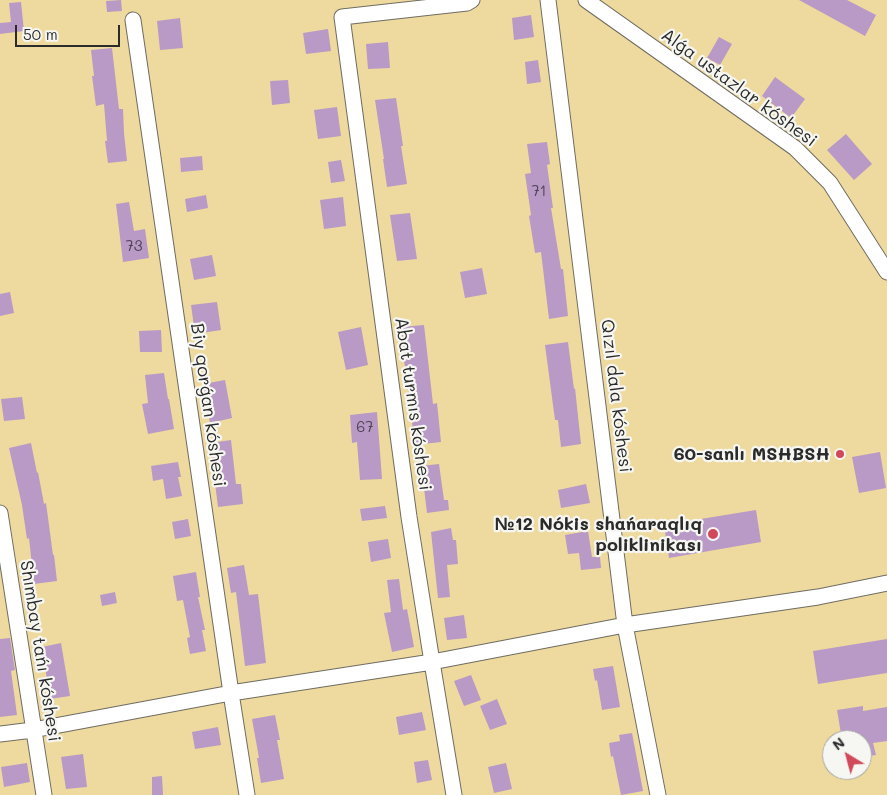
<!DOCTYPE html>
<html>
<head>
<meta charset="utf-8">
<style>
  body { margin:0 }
  #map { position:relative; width:887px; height:795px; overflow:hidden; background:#ede4c7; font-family:Mali,sans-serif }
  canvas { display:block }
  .north { position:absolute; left:822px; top:730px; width:50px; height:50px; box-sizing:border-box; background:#f6f6f2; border:1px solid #a5a5a2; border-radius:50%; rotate:323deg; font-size:14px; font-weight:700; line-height:20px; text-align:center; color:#2b2b2b }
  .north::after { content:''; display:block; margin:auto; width:18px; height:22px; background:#d1495b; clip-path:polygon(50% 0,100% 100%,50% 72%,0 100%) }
  .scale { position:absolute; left:15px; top:25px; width:105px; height:22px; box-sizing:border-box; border:2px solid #2b2b2b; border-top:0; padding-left:6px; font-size:15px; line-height:18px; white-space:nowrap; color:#2b2b2b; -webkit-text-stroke:4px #f6f6f2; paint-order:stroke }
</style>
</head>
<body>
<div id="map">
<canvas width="887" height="795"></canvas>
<div class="north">N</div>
<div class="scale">50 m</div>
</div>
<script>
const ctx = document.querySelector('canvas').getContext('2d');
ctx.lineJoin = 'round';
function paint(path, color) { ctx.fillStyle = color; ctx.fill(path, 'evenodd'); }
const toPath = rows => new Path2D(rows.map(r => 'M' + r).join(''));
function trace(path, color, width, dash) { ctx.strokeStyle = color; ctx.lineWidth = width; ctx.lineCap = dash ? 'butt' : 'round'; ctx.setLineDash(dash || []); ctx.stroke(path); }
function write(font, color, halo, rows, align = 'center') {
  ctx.font = font + ' Mali,sans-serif'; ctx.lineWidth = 4.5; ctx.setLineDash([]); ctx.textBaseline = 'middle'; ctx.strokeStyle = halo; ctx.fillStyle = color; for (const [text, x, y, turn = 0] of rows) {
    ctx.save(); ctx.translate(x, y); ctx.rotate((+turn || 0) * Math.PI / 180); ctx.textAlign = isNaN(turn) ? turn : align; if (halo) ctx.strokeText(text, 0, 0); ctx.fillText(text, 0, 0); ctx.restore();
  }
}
const sand = toPath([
  [0,0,887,0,887,795,0,795],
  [832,740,862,740,862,770,832,770]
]);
const building = toPath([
  [121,0,122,11,107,12,106,1],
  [799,0,847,0,876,15,865,36],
  [21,2,24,31,0,34,0,23,11,22,9,3],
  [531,15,534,37,514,40,512,18],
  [180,18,183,48,160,50,157,21],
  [328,29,331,51,306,54,303,33],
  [719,37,732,44,720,65,707,58],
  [388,42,390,68,368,69,366,44],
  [112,48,119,109,123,109,124,133,127,161,108,163,105,141,107,141,104,104,96,106,92,76,94,76,91,50],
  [538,60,541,82,527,84,525,62],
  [775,77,805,99,791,118,762,96],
  [288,80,290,103,272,105,270,81],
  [396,98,403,146,401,146,407,184,387,187,383,159,384,159,375,100],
  [337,107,341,136,318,139,314,110],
  [846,134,872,164,854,180,827,150],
  [547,142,550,164,547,165,553,208,551,208,561,269,563,269,568,316,549,319,541,252,535,253,529,216,531,215,525,174,531,173,527,144],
  [202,156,203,170,181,172,180,158],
  [341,160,345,181,331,183,328,162],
  [206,195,208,208,187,212,185,199],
  [343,197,346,226,324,229,320,200],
  [129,202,134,231,145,229,149,258,123,262,116,204],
  [410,213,417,259,397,261,390,215],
  [212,255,216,276,194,280,190,259],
  [482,268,487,294,465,298,460,272],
  [10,292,14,313,0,316,0,294],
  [217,302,221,330,195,334,191,305],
  [424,325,433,404,437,403,441,442,414,445,410,399,409,399,404,360,405,360,401,327],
  [361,327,368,365,346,370,338,332],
  [161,330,162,352,140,352,139,331],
  [568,342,574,389,575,388,581,444,561,447,558,420,555,420,545,345],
  [164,373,168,399,169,399,174,429,148,434,142,404,148,403,145,375],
  [225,380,232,418,210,423,203,384],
  [22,397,25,419,4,421,1,399],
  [377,412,382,479,360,480,357,442,352,443,350,415],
  [231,440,236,484,241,484,243,504,218,507,210,443],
  [31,443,37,473,38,472,44,504,46,503,53,555,54,555,57,581,34,584,29,538,27,539,22,505,9,448],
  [880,452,886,488,859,493,852,457],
  [178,462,181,477,178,477,182,496,166,499,163,479,153,481,151,466],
  [439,464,444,500,448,500,449,510,427,513,424,488,422,488,420,466],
  [586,484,590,503,561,508,558,490],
  [385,506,387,518,362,521,360,509],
  [756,510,761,542,669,558,664,525],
  [188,519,191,536,175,539,172,522],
  [451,528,453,540,456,540,458,564,447,565,450,597,438,598,431,532],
  [588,531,592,557,600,557,601,568,581,570,579,553,568,554,565,535],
  [388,539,391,558,371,562,368,542],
  [244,565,249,595,258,594,266,663,245,666,236,592,231,593,227,568],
  [196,572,200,597,198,597,205,630,202,630,206,651,190,654,187,638,190,637,183,600,177,601,173,576],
  [399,579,403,610,407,609,414,647,392,652,384,613,391,612,387,580],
  [115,592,117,603,102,606,100,595],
  [464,615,467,638,447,640,444,618],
  [10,638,15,670,11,671,17,715,0,717,0,639],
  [887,639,887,673,818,684,813,651],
  [61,643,70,696,50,699,42,647],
  [613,666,620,707,602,710,597,680,595,681,593,669],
  [471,675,481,700,464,706,454,681],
  [497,699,507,724,490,730,480,706],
  [863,706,863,711,887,707,887,741,873,743,876,755,862,757,862,740,842,740,837,710],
  [422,712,426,730,399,735,396,717],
  [275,715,280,740,277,740,284,779,261,783,257,758,259,758,252,719],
  [218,727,221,745,195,749,192,732],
  [632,733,643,791,621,795,613,756,611,757,609,743,620,741,619,735],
  [83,754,87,787,66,789,61,757],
  [428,760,432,780,417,783,414,762],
  [27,763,30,782,4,787,1,767],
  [506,763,512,789,494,793,488,767],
  [162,776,163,795,152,795,152,777]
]);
const minor = toPath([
  [548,0,625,625,658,795],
  [586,0,795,148,830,183,887,272],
  [133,20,231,693,247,795],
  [0,513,44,795],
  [0,734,33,730,231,693,432,662,625,625,818,597,887,583],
  [454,795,432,662,409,517,342,17,467,3,472,0]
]);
const markers = [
  [840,454,5,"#d1495b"],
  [713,534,6,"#d1495b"]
];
const numberNames = [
  ["71",539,191],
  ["73",134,246],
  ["67",365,427]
];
const streetNames = [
  ["Alǵa ustazlar kóshesi",739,88,36],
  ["Qızıl dala kóshesi",616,396,83],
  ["Abat turmıs kóshesi",413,404,82],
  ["Biy qorǵan kóshesi",208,405,82],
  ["Shımbay tańı kóshesi",40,651,81]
];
const poiNames = [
  ["60-sanlı MSHBSH",830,454],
  ["№12 Nókis shańaraqlıq",702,524],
  ["poliklinikası",702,545]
];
paint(sand, '#eeda9e');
paint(building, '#b999c6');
trace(minor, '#6f6c62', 17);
trace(minor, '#fff', 15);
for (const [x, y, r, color] of markers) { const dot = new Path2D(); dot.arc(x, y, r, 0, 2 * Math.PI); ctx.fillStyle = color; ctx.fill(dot); trace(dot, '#f6f6f2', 2); }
write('15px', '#4e4652', null, numberNames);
write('18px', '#2b2b2b', '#f6f6f2', streetNames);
write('bold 18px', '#2b2b2b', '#f6f6f2', poiNames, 'right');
</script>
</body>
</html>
